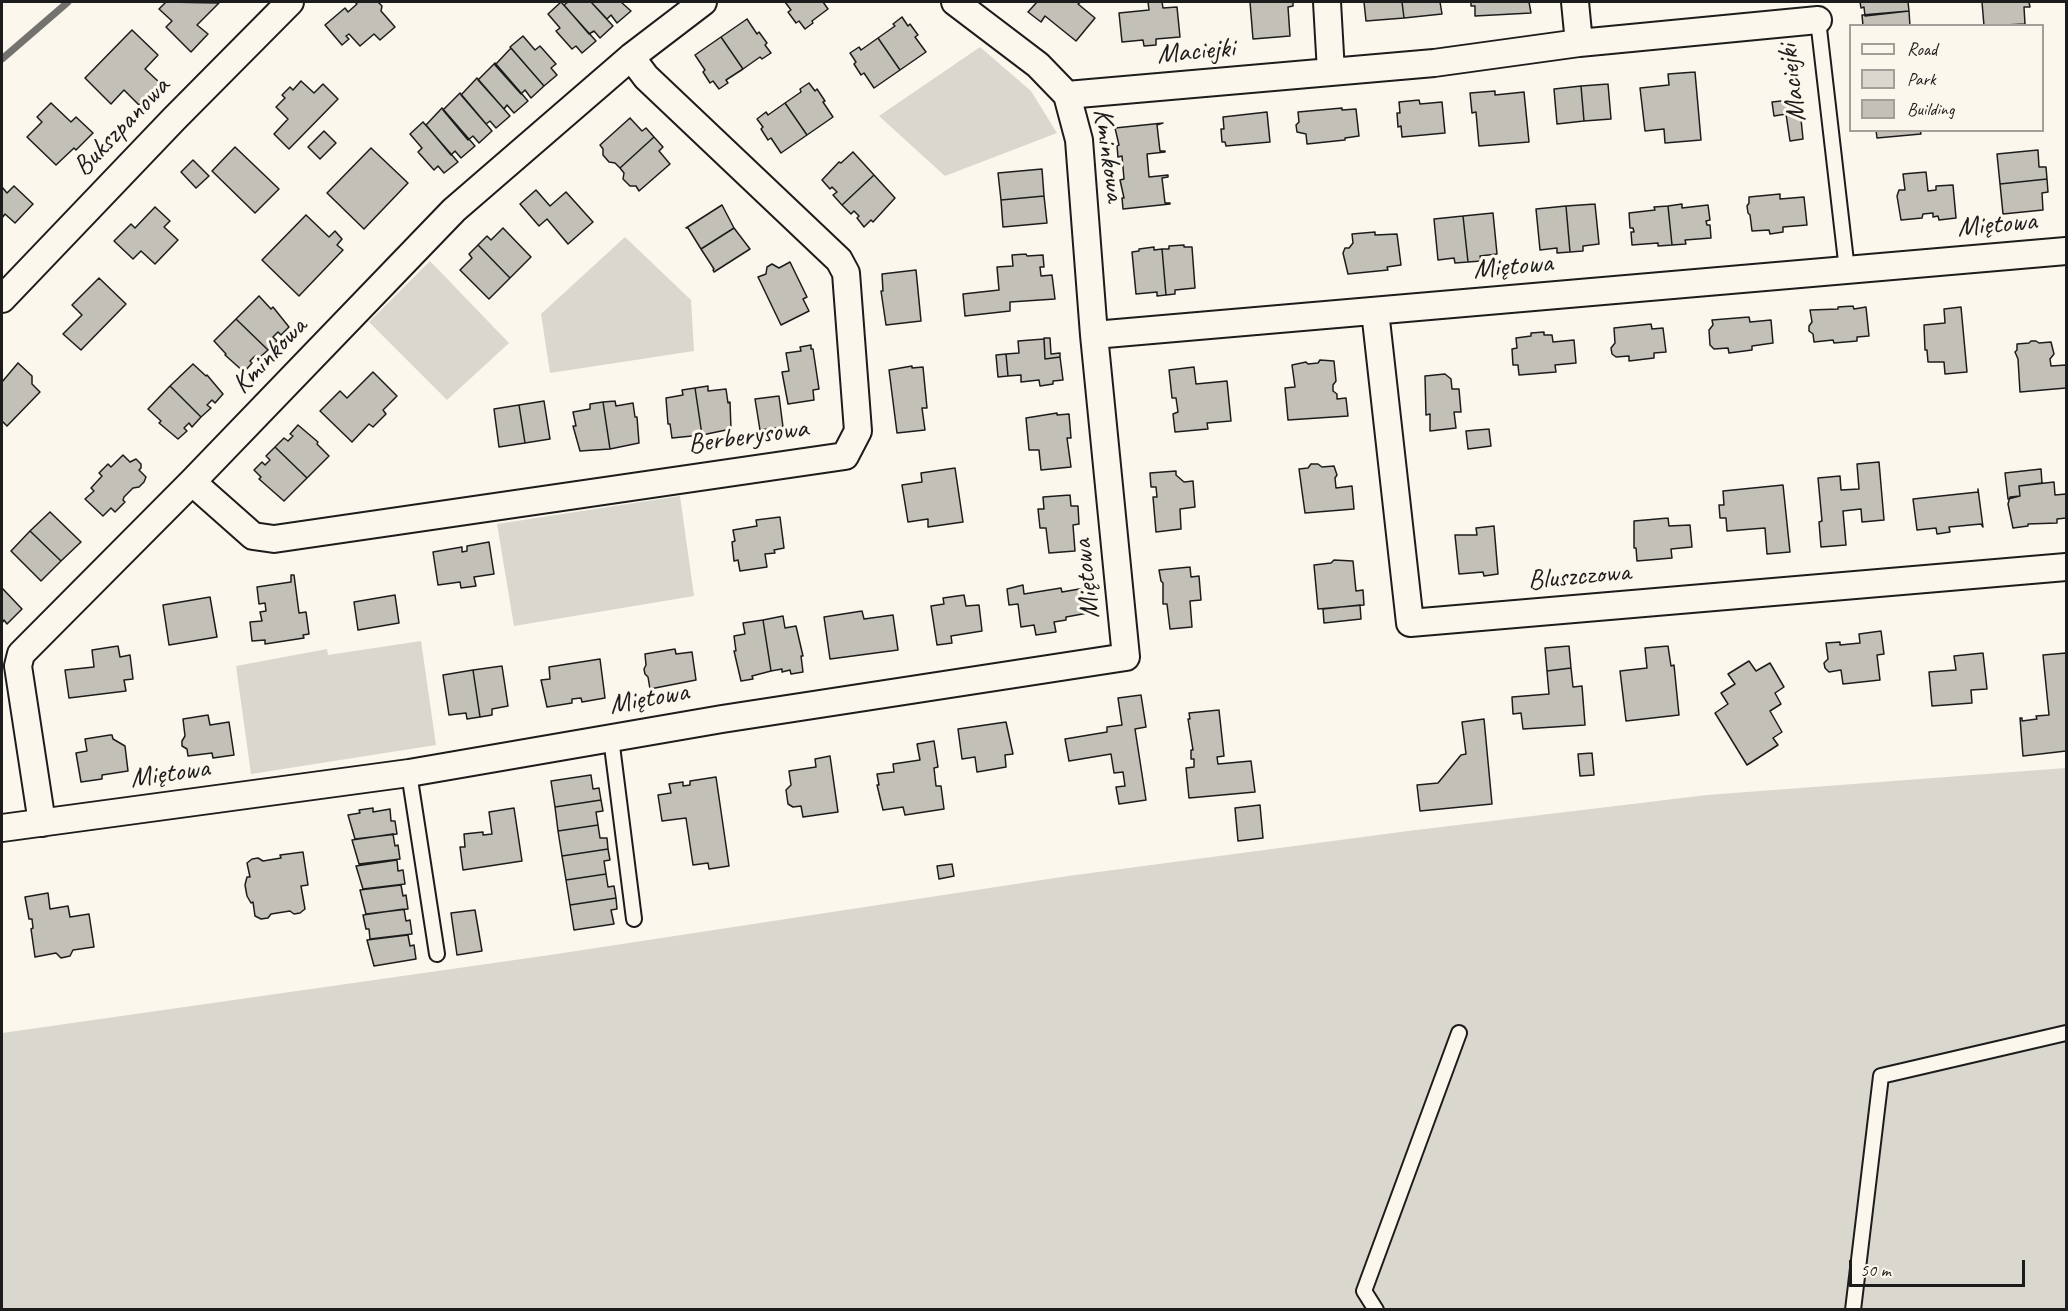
<!DOCTYPE html>
<html>
<head>
<meta charset="utf-8">
<style>
  body { margin:0 }
  #map { position:relative; width:2068px; height:1311px; overflow:hidden; background:#fbf7ec; font-family:Caveat,sans-serif }
  canvas { display:block }
  .frame { position:absolute; inset:0; border:3px solid #1c1c1c; pointer-events:none }
  .legend { position:absolute; left:1849px; top:24px; width:195px; height:108px; box-sizing:border-box; background:#fbf7ec; border:2px solid #a29f99; margin:0; padding:8px 10px; list-style:none; font-size:18px; color:#1c1c1c }
  .legend li { display:flex; align-items:center; gap:12px; height:30px }
  .legend b { width:30px; border:2px solid #a29f99 }
  .scale { position:absolute; left:1849px; top:1260px; width:176px; height:27px; box-sizing:border-box; border:3px solid #1c1c1c; border-top:0; padding-left:8px; font-size:18px; line-height:21px; white-space:nowrap; color:#1c1c1c; -webkit-text-stroke:4px #fbf7ec; paint-order:stroke }
</style>
</head>
<body>
<div id="map">
<canvas width="2068" height="1311"></canvas>
<div class="frame"></div>
<ul class="legend">
<li><b style="height:8px;background:#fbf7ec"></b>Road</li>
<li><b style="height:16px;background:#dad7ce"></b>Park</li>
<li><b style="height:16px;background:#c3c0b8"></b>Building</li>
</ul>
<div class="scale">50 m</div>
</div>
<script>
const ctx = document.querySelector('canvas').getContext('2d');
ctx.lineJoin = 'round';
function paint(path, color) { ctx.fillStyle = color; ctx.fill(path, 'evenodd'); }
const toPath = rows => new Path2D(rows.map(r => 'M' + r).join(''));
function trace(path, color, width, dash) { ctx.strokeStyle = color; ctx.lineWidth = width; ctx.lineCap = dash ? 'butt' : 'round'; ctx.setLineDash(dash || []); ctx.stroke(path); }
function write(font, color, halo, rows, align = 'center') {
  ctx.font = font + ' Caveat,sans-serif'; ctx.lineWidth = 6; ctx.setLineDash([]); ctx.textBaseline = 'middle'; ctx.strokeStyle = halo; ctx.fillStyle = color; for (const [text, x, y, turn = 0] of rows) {
    ctx.save(); ctx.translate(x, y); ctx.rotate((+turn || 0) * Math.PI / 180); ctx.textAlign = isNaN(turn) ? turn : align; if (halo) ctx.strokeText(text, 0, 0); ctx.fillText(text, 0, 0); ctx.restore();
  }
}
const green = toPath([
  [980,47,1031,91,1057,133,945,176,879,116],
  [625,237,691,300,694,351,550,373,541,314],
  [430,261,509,343,447,400,369,322],
  [680,496,694,596,514,626,497,524],
  [421,641,436,745,251,774,236,666,327,649,328,655],
  [2066,768,2066,1309,2,1309,2,1033,550,955,1068,876,1408,831,1707,795]
]);
const stream = toPath([
  [2,59,68,2]
]);
const building = toPath([
  [166,2,219,3,197,25,208,34,191,52,166,27,172,21,159,9,166,2],
  [355,2,378,2,382,6,381,11,395,27,380,40,374,34,360,46,349,34,346,36,349,39,342,45,325,25,345,8,348,12,357,4,355,2],
  [561,2,596,41,582,53,576,46,572,49,556,31,560,28,548,14,561,2],
  [568,2,591,2,613,26,600,38,594,31,589,34,564,5,568,2],
  [591,2,621,2,631,11,617,23,611,15,607,19,591,2],
  [785,2,823,2,828,9,812,21,813,23,805,29,799,21,796,23,788,12,791,10,785,2],
  [1037,2,1081,2,1078,4,1095,18,1076,41,1045,16,1041,22,1028,12,1037,2],
  [1148,2,1162,2,1163,8,1177,7,1180,37,1156,39,1156,45,1144,46,1143,40,1122,42,1119,13,1149,10,1148,2],
  [1250,2,1293,2,1293,6,1288,7,1290,36,1253,39,1250,2],
  [1364,2,1402,2,1404,18,1366,21,1364,2],
  [1402,2,1440,2,1442,14,1404,18,1402,2],
  [1471,2,1529,2,1531,13,1475,16,1475,6,1471,6,1471,2],
  [1860,2,1908,2,1909,11,1865,16,1864,7,1861,8,1860,2],
  [1982,2,2029,2,2030,7,2024,7,2025,24,1984,26,1982,2],
  [1909,11,1910,26,1863,26,1862,15,1909,11],
  [902,17,908,26,910,24,918,35,915,37,926,52,900,70,878,38,895,26,893,24,902,17],
  [747,19,757,34,759,32,767,43,765,45,771,53,762,59,760,57,743,69,721,37,747,19],
  [132,30,158,55,145,69,160,83,139,105,124,90,111,104,85,78,132,30],
  [523,36,535,50,540,46,556,64,551,68,557,75,544,86,510,47,523,36],
  [721,37,743,69,726,80,728,83,719,89,713,81,710,83,703,72,705,70,695,55,721,37],
  [878,38,900,70,874,88,864,73,861,75,854,64,856,62,850,53,859,47,861,50,878,38],
  [511,48,544,86,531,98,525,90,521,94,495,65,511,48],
  [495,63,528,101,514,113,507,105,504,109,478,80,495,63],
  [1695,72,1701,140,1665,143,1664,129,1645,131,1640,88,1669,85,1668,74,1695,72],
  [477,78,510,116,496,128,490,121,486,124,461,95,477,78],
  [301,81,314,93,323,84,338,99,289,149,274,134,288,119,276,107,285,98,282,95,290,87,293,90,301,81],
  [809,83,815,91,817,89,825,101,823,102,833,117,807,135,785,103,801,92,800,89,809,83],
  [1608,84,1611,119,1584,121,1581,86,1608,84],
  [1581,86,1584,121,1557,124,1554,89,1581,86],
  [1495,91,1495,95,1524,92,1529,142,1479,146,1476,112,1472,113,1470,93,1495,91],
  [460,93,492,131,479,143,473,136,468,140,443,110,460,93],
  [1799,99,1803,139,1790,141,1786,114,1774,116,1772,102,1799,99],
  [1419,100,1420,104,1442,102,1445,133,1402,137,1401,126,1398,127,1397,113,1400,113,1399,102,1419,100],
  [51,103,71,122,76,117,93,133,76,150,74,148,56,165,27,137,42,122,37,117,51,103],
  [785,103,807,135,781,153,771,138,768,140,761,129,763,127,757,119,766,112,768,115,785,103],
  [442,108,475,146,461,158,455,151,451,155,426,125,442,108],
  [1342,108,1342,110,1356,109,1359,136,1345,138,1345,140,1307,144,1306,134,1297,132,1296,125,1299,122,1298,112,1342,108],
  [1267,112,1270,142,1226,146,1225,142,1222,142,1221,129,1224,129,1223,117,1267,112],
  [630,118,642,131,646,128,654,137,620,168,615,163,609,162,603,155,603,149,600,145,630,118],
  [423,122,458,162,444,173,438,166,434,170,418,152,422,148,410,134,423,122],
  [1163,123,1157,125,1160,151,1165,151,1165,152,1147,154,1149,177,1168,175,1168,177,1162,178,1165,203,1170,203,1170,204,1123,209,1122,198,1124,198,1120,180,1124,179,1122,156,1118,157,1117,146,1119,145,1115,128,1163,123],
  [1876,130,1920,130,1921,134,1877,138,1876,130],
  [324,131,336,143,320,159,308,147,324,131],
  [654,137,663,147,659,151,670,164,639,191,636,186,630,186,623,179,624,173,620,168,654,137],
  [235,147,279,189,255,213,212,171,235,147],
  [371,148,408,183,364,229,327,193,371,148],
  [2038,150,2039,167,2046,167,2047,179,2000,184,1997,154,2038,150],
  [853,152,874,175,842,205,833,195,837,192,832,187,830,189,822,180,839,162,841,163,853,152],
  [193,160,209,176,196,188,181,172,193,160],
  [1042,169,1044,196,1001,200,998,173,1042,169],
  [1926,172,1928,191,1936,190,1936,186,1953,185,1956,218,1939,220,1938,216,1933,217,1933,213,1923,214,1922,218,1901,220,1897,196,1899,190,1905,190,1903,174,1926,172],
  [874,175,895,198,873,222,871,220,864,227,857,218,859,216,854,211,851,214,842,205,874,175],
  [2047,179,2048,192,2042,193,2043,210,2003,214,2000,184,2047,179],
  [14,186,33,204,15,223,5,214,2,218,2,187,7,193,14,186],
  [536,190,550,206,566,192,593,222,568,244,547,219,539,226,520,204,536,190],
  [1780,194,1780,199,1804,197,1807,225,1783,227,1783,232,1770,234,1769,230,1752,231,1750,215,1748,213,1747,206,1749,203,1749,197,1780,194],
  [1044,196,1047,223,1003,227,1001,200,1044,196],
  [1595,204,1599,244,1583,246,1583,251,1570,252,1566,206,1595,204],
  [1682,204,1682,208,1708,205,1710,220,1706,221,1707,225,1710,225,1711,238,1685,240,1686,244,1672,245,1668,206,1682,204],
  [722,205,734,228,701,249,688,228,686,228,722,205],
  [1566,206,1570,252,1557,253,1557,248,1540,250,1536,209,1566,206],
  [1668,206,1672,245,1658,246,1658,243,1632,245,1631,232,1634,232,1633,228,1630,228,1629,213,1655,210,1654,207,1668,206],
  [155,207,170,221,164,227,178,240,155,264,141,251,133,259,114,241,131,224,135,228,155,207],
  [1493,213,1497,254,1480,256,1481,261,1468,262,1463,216,1493,213],
  [306,215,329,237,335,231,342,239,337,245,343,250,299,296,262,260,306,215],
  [1463,216,1468,262,1455,263,1454,258,1438,260,1434,219,1463,216],
  [503,228,531,257,510,278,478,245,487,236,491,240,503,228],
  [734,228,750,249,714,272,713,270,714,269,701,249,734,228],
  [1375,232,1375,235,1397,234,1401,265,1387,267,1388,270,1348,274,1343,253,1345,248,1349,248,1353,243,1352,234,1375,232],
  [478,245,510,278,489,299,460,270,472,258,469,254,478,245],
  [1184,245,1184,247,1192,247,1195,288,1175,290,1175,294,1166,295,1162,249,1169,249,1169,246,1184,245],
  [1154,247,1154,250,1162,249,1166,295,1157,296,1157,292,1136,294,1132,252,1139,251,1139,249,1154,247],
  [1026,254,1027,256,1043,255,1044,267,1040,267,1041,276,1052,275,1055,299,1010,302,1010,311,965,316,963,294,999,290,997,267,1013,266,1012,255,1026,254],
  [790,262,807,297,803,299,809,311,781,325,758,277,766,274,767,267,772,264,779,268,790,262],
  [916,270,921,321,886,325,881,291,883,291,882,274,916,270],
  [99,278,126,304,81,350,63,334,82,315,72,305,99,278],
  [259,296,271,309,273,307,289,327,281,335,278,332,273,337,277,341,268,350,236,319,259,296],
  [1853,306,1854,309,1866,307,1869,336,1857,337,1857,341,1834,343,1833,340,1814,342,1813,334,1809,331,1809,326,1812,322,1810,310,1838,309,1838,307,1853,306],
  [1961,307,1967,372,1945,374,1944,362,1928,362,1927,350,1925,350,1924,325,1945,323,1944,309,1961,307],
  [1749,317,1750,322,1771,320,1773,343,1752,346,1752,350,1729,353,1728,348,1714,349,1710,345,1709,330,1713,325,1712,320,1749,317],
  [236,319,268,350,258,359,255,356,250,361,252,363,244,372,225,355,226,354,214,341,236,319],
  [1651,324,1652,329,1663,328,1666,352,1654,353,1654,358,1629,361,1629,356,1616,357,1612,354,1611,348,1615,343,1614,328,1651,324],
  [1544,332,1544,335,1552,335,1553,342,1574,340,1576,363,1555,365,1556,372,1519,375,1518,365,1513,365,1512,349,1517,348,1516,338,1531,336,1531,333,1544,332],
  [1044,338,1050,338,1051,354,1060,353,1060,357,1045,359,1044,338],
  [1044,339,1045,359,1060,357,1063,380,1053,381,1053,384,1040,386,1039,380,1021,382,1021,375,1008,376,1006,354,1019,353,1018,341,1044,339],
  [2031,341,2036,341,2039,343,2051,342,2054,354,2050,359,2051,366,2066,365,2066,388,2020,392,2018,359,2015,352,2017,350,2017,344,2029,343,2031,341],
  [811,345,811,349,813,349,819,389,813,390,814,400,788,404,782,372,789,371,786,353,801,351,800,347,811,345],
  [1006,354,1008,376,998,377,996,355,1006,354],
  [1320,360,1334,361,1336,381,1333,385,1333,391,1337,394,1337,399,1346,398,1348,416,1288,420,1285,388,1295,387,1292,365,1306,362,1308,364,1318,363,1320,360],
  [18,363,32,376,32,384,40,392,7,426,2,421,2,382,18,363],
  [193,364,206,376,207,375,223,394,215,403,212,400,207,405,211,408,201,417,170,386,193,364],
  [912,366,912,368,923,367,927,408,922,408,925,430,897,433,889,370,912,366],
  [1194,367,1196,384,1227,381,1231,421,1207,423,1208,429,1175,432,1173,414,1178,412,1176,398,1172,398,1169,370,1194,367],
  [373,372,397,396,383,410,386,414,373,427,369,424,352,442,320,411,340,391,347,398,373,372],
  [1445,374,1451,379,1452,389,1459,389,1461,412,1454,412,1456,428,1430,431,1430,414,1426,415,1425,376,1445,374],
  [170,386,201,417,192,427,189,423,184,428,187,431,178,439,159,423,161,421,148,409,170,386],
  [708,386,708,391,726,389,728,403,730,402,731,429,702,435,695,388,708,386],
  [695,388,702,435,672,438,670,424,668,424,666,398,683,395,682,390,695,388],
  [779,396,783,427,760,430,755,399,779,396],
  [544,401,550,439,525,443,519,405,544,401],
  [615,401,616,406,633,403,635,417,637,417,639,443,610,449,603,402,615,401],
  [603,402,610,449,580,451,573,426,576,426,573,412,590,409,590,404,603,402],
  [519,405,525,443,499,447,494,409,519,405],
  [1057,413,1057,415,1069,414,1071,438,1067,438,1071,467,1041,470,1039,450,1029,450,1026,418,1057,413],
  [298,425,318,442,317,444,329,456,307,478,275,447,284,438,288,441,293,436,290,434,298,425],
  [1489,429,1491,446,1468,449,1466,431,1489,429],
  [275,447,307,478,284,501,259,479,261,477,254,470,262,462,265,465,270,460,266,456,275,447],
  [123,455,130,462,136,459,141,464,141,468,139,470,146,477,144,482,139,487,133,488,124,497,123,500,125,502,115,512,111,508,103,516,85,499,94,491,91,488,102,476,99,473,108,464,111,467,123,455],
  [1879,462,1884,520,1862,522,1861,509,1843,511,1846,545,1821,547,1819,522,1822,521,1818,478,1840,476,1841,490,1859,489,1857,464,1879,462],
  [1311,464,1318,464,1322,467,1334,466,1337,475,1335,478,1336,488,1352,486,1354,509,1305,513,1299,469,1308,468,1311,464],
  [955,468,963,522,928,527,928,519,908,522,902,485,922,482,921,473,955,468],
  [2041,469,2042,483,2019,486,2020,496,2008,499,2005,473,2041,469],
  [1176,471,1176,475,1184,482,1193,481,1195,507,1180,509,1181,529,1156,532,1153,497,1157,497,1156,487,1151,487,1150,473,1176,471],
  [2054,482,2055,495,2066,494,2066,518,2057,519,2057,523,2028,524,2028,526,2013,528,2008,504,2010,497,2020,496,2019,486,2054,482],
  [1783,485,1790,552,1767,554,1765,528,1727,531,1726,518,1720,518,1719,505,1724,505,1723,491,1783,485],
  [1978,489,1983,527,1981,524,1949,527,1950,532,1937,534,1936,528,1917,530,1913,499,1978,492,1978,489],
  [1070,495,1071,506,1078,506,1079,524,1073,525,1075,551,1049,553,1046,528,1040,528,1038,509,1044,509,1043,497,1070,495],
  [50,512,81,542,61,561,30,531,50,512],
  [780,517,784,548,774,550,775,553,765,554,767,567,740,571,738,560,734,561,732,542,735,541,733,530,757,526,756,520,780,517],
  [1668,518,1669,526,1690,525,1692,547,1671,549,1672,558,1637,561,1636,548,1634,548,1634,521,1668,518],
  [1494,526,1498,574,1484,576,1483,572,1459,574,1455,535,1477,535,1476,528,1494,526],
  [30,531,61,561,41,581,11,551,30,531],
  [489,542,494,574,474,577,476,586,461,588,460,582,438,585,433,552,462,547,462,552,467,551,467,546,489,542],
  [1334,560,1353,561,1356,591,1363,590,1364,605,1318,609,1314,565,1331,563,1334,560],
  [1190,567,1191,577,1199,576,1201,600,1190,601,1192,627,1170,629,1167,604,1163,604,1163,583,1161,581,1159,570,1190,567],
  [291,575,294,575,299,613,306,612,309,634,303,635,304,638,265,644,265,640,252,641,250,622,262,621,260,612,266,611,265,603,259,604,257,587,291,582,291,575],
  [1023,585,1024,594,1061,588,1062,592,1085,588,1088,613,1066,617,1066,620,1054,622,1056,632,1036,635,1034,625,1021,627,1018,604,1009,605,1007,589,1023,585],
  [2,588,22,609,7,624,4,620,2,623,2,588],
  [395,595,399,623,358,630,354,602,395,595],
  [964,595,966,606,979,605,982,631,951,636,952,643,937,645,931,606,944,604,943,598,964,595],
  [210,597,217,637,169,645,163,605,210,597],
  [1360,605,1361,619,1324,623,1323,609,1360,605],
  [862,611,864,619,893,615,898,650,830,659,824,617,862,611],
  [783,616,785,628,796,626,803,656,801,656,803,672,791,674,790,670,782,672,782,669,771,671,763,620,783,616],
  [763,620,771,671,752,676,753,679,741,681,734,651,736,651,734,636,745,634,743,623,763,620],
  [1881,631,1884,654,1877,655,1880,680,1843,684,1841,670,1829,672,1825,668,1824,663,1828,659,1826,643,1840,642,1840,645,1860,643,1859,634,1881,631],
  [118,646,120,657,130,655,133,679,124,680,126,691,69,698,65,670,94,667,92,650,118,646],
  [1569,646,1571,668,1547,671,1545,648,1569,646],
  [1668,646,1671,666,1674,665,1679,715,1626,721,1620,671,1647,668,1645,648,1668,646],
  [675,649,676,654,692,652,696,680,650,689,648,677,645,674,644,669,646,665,645,654,675,649],
  [1983,653,1987,689,1971,690,1972,703,1932,706,1929,672,1956,670,1954,656,1983,653],
  [2066,653,2066,751,2023,756,2020,718,2022,718,2022,721,2037,719,2036,716,2049,715,2043,655,2066,653],
  [600,659,605,698,582,702,581,698,572,699,572,703,547,707,541,680,550,679,549,667,600,659],
  [1749,661,1756,671,1770,663,1784,687,1775,693,1781,704,1770,711,1782,732,1773,738,1778,745,1747,765,1715,713,1728,704,1721,693,1735,684,1728,674,1749,661],
  [502,666,508,706,492,709,492,715,480,717,473,670,502,666],
  [1571,668,1573,687,1582,686,1585,725,1523,729,1521,713,1513,714,1512,697,1549,694,1547,671,1571,668],
  [473,670,480,717,467,719,466,713,449,715,443,675,473,670],
  [1141,695,1146,727,1135,729,1146,800,1119,804,1116,787,1125,786,1123,772,1114,773,1111,754,1069,761,1065,739,1107,732,1107,727,1122,725,1118,698,1141,695],
  [1219,710,1224,756,1217,757,1218,764,1251,761,1255,792,1189,798,1186,768,1194,767,1194,759,1191,759,1191,750,1193,750,1188,719,1190,719,1189,713,1219,710],
  [208,715,210,725,229,722,234,755,213,758,212,753,188,756,187,749,182,746,182,741,185,736,183,719,208,715],
  [1484,719,1492,804,1420,811,1417,785,1438,783,1461,755,1466,754,1462,722,1484,719],
  [1006,722,1013,754,1005,755,1006,767,977,772,975,757,962,759,958,729,1006,722],
  [110,735,112,735,113,739,125,746,128,771,102,775,102,779,81,782,76,753,87,751,85,739,110,735],
  [934,741,938,767,934,768,936,786,941,786,944,809,905,815,903,807,883,810,877,785,879,785,877,774,894,772,893,764,920,760,917,744,934,741],
  [1592,753,1594,775,1580,776,1578,754,1592,753],
  [830,756,838,812,803,817,801,806,793,807,788,804,786,790,791,785,789,771,816,767,815,759,830,756],
  [591,775,593,789,599,788,601,800,555,807,551,781,591,775],
  [716,777,729,866,709,869,708,863,693,865,686,818,662,821,658,795,671,793,669,784,683,782,683,786,690,785,690,781,716,777],
  [601,800,603,811,596,812,598,825,558,831,555,807,601,800],
  [1260,805,1263,838,1238,841,1235,808,1260,805],
  [373,808,373,812,390,809,391,821,395,821,397,834,355,839,348,815,360,813,359,810,373,808],
  [514,808,522,861,463,870,460,847,465,847,464,834,483,832,483,835,492,834,489,812,514,808],
  [598,825,600,838,607,838,608,849,562,856,558,831,598,825],
  [393,834,395,846,398,845,400,859,359,864,352,840,393,834],
  [608,849,610,860,604,861,606,874,566,880,562,856,608,849],
  [303,852,308,885,301,886,305,909,300,913,294,914,290,911,271,914,268,918,261,919,255,916,253,902,251,903,247,896,245,885,247,877,250,877,247,863,252,859,258,858,263,861,281,858,280,855,303,852],
  [397,860,398,871,403,870,405,884,363,889,356,866,397,860],
  [952,864,954,876,939,879,937,866,952,864],
  [606,874,608,887,614,886,616,898,570,905,566,880,606,874],
  [401,885,403,896,406,895,408,909,366,914,360,890,401,885],
  [48,893,50,909,68,906,70,917,89,914,94,947,73,950,70,956,61,958,56,953,35,957,31,929,33,928,32,919,29,919,25,897,48,893],
  [616,898,617,909,611,910,614,924,574,930,570,905,616,898],
  [404,909,406,921,410,920,412,934,370,939,369,929,366,929,363,915,404,909],
  [475,910,482,951,457,955,451,913,475,910],
  [408,935,410,946,414,945,416,959,374,966,367,940,408,935]
]);
const service = toPath([
  [1818,20,1847,270],
  [611,738,634,919],
  [409,773,437,954],
  [1376,1310,1364,1291,1459,1033],
  [1853,1310,1881,1076,2066,1033]
]);
const minor = toPath([
  [955,2,1038,65,1067,95,1079,140,1094,335],
  [1327,2,1331,72],
  [1575,2,1579,43],
  [1067,95,1434,63,1579,43,1818,20],
  [2,299,174,119,290,2],
  [1375,311,1410,623,2066,567],
  [192,482,253,536,274,539,845,456,858,431,846,273,839,260,646,77,631,57],
  [42,823,18,666,21,654,192,482,454,210,631,57,703,2],
  [2,828,409,773,722,719,1126,657,1094,335,2066,251]
]);
const streetNames = [
  ["Maciejki",1196,52,-5],
  ["Maciejki",1793,83,-97],
  ["Bukszpanowa",122,127,-46],
  ["Kminkowa",1108,155,82],
  ["Miętowa",1997,225,-5],
  ["Miętowa",1513,267,-5],
  ["Kminkowa",270,356,-46],
  ["Berberysowa",748,437,-8],
  ["Bluszczowa",1579,577,-5],
  ["Miętowa",1087,579,-96],
  ["Miętowa",649,699,-10],
  ["Miętowa",170,774,-8]
];
paint(green, '#dad7ce');
trace(stream, '#74726e', 7);
paint(building, '#c3c0b8');
trace(building, '#1c1c1c', 1.5);
trace(service, '#1c1c1c', 18);
trace(minor, '#1c1c1c', 30);
trace(service, '#fbf7ec', 14);
trace(minor, '#fbf7ec', 26);
write('28px', '#1c1c1c', '#fbf7ec', streetNames);
</script>
</body>
</html>
